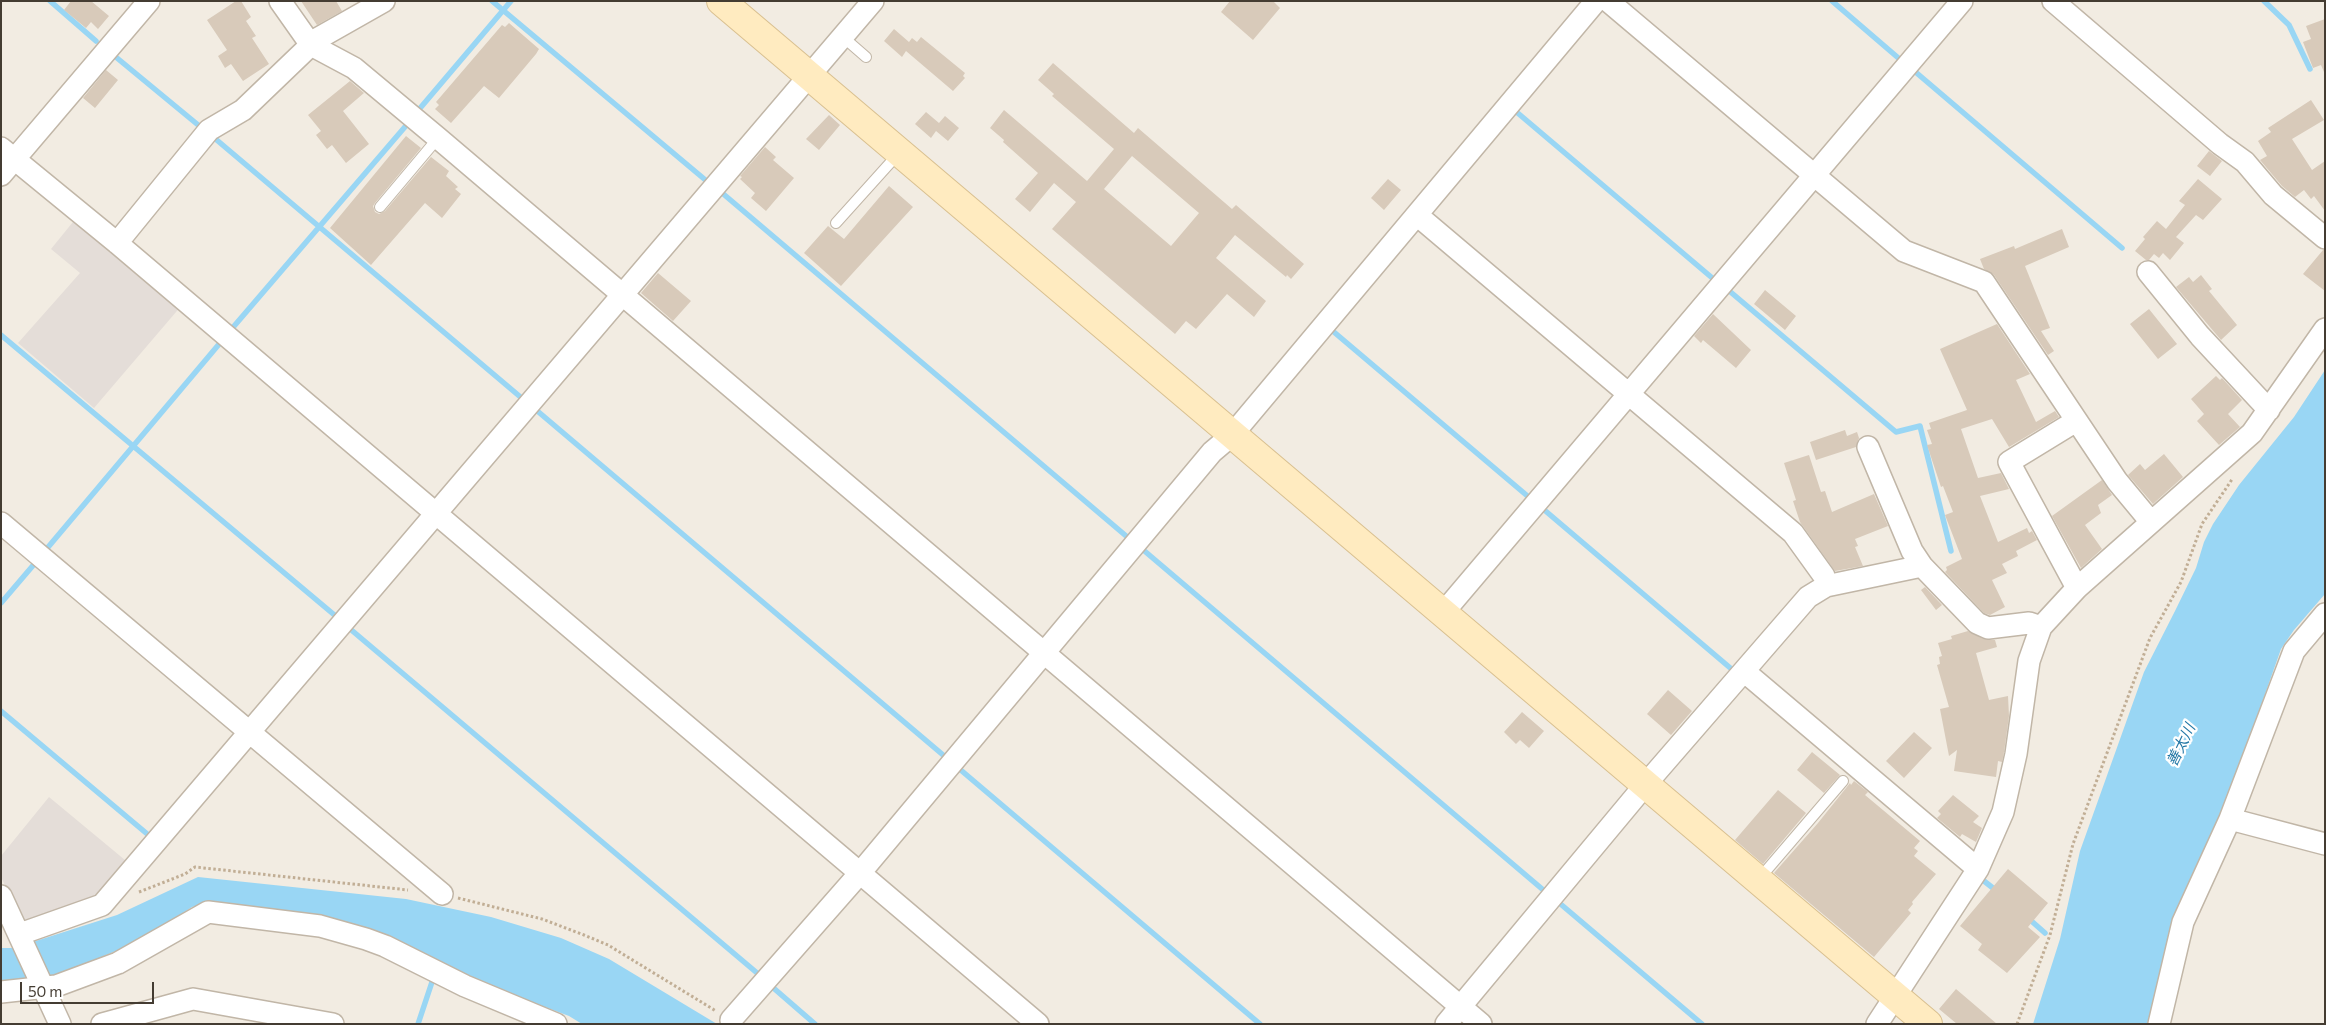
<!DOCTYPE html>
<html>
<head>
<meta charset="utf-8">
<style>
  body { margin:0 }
  #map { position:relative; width:2326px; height:1025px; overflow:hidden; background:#f2ece2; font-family:Commissioner,sans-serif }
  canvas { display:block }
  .frame { position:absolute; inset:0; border:2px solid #443c32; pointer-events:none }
  .scale { position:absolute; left:20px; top:982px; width:134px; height:22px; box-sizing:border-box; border:2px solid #443c32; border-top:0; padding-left:6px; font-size:15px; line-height:18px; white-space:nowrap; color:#443c32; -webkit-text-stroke:4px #fff; paint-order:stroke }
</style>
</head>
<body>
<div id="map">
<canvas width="2326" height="1025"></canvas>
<div class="frame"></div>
<div class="scale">50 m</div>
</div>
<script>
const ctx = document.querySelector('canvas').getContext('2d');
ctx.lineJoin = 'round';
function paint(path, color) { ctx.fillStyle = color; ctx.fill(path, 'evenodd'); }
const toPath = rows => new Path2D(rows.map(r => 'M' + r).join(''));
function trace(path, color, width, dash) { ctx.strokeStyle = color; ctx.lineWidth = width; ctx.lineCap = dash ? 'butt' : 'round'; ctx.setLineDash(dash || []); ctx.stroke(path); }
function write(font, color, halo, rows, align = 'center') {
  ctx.font = font + ' Commissioner,"Noto Sans JP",sans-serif'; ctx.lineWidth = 4.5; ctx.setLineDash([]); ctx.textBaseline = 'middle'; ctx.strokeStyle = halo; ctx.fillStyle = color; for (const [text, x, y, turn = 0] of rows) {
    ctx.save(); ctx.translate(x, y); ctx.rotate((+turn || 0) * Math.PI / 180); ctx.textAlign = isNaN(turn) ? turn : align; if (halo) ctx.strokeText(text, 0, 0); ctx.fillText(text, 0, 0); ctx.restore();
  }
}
const industrial = toPath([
  [77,217,182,305,94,408,18,343,80,273,51,249],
  [49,797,131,865,106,895,24,924,1,877,1,856]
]);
const water = toPath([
  [2325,370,2325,594,2294,630,2281,649,2220,822,2179,906,2147,1024,2033,1024,2060,939,2080,851,2144,672,2175,611,2196,568,2204,542,2213,524,2239,485,2294,417],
  [198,877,406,899,491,917,561,938,609,959,717,1024,582,1024,569,1016,457,974,207,903,192,907,142,940,51,978,1,981,1,948,14,948,117,915]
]);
const stream = toPath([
  [50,1,96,41],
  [492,1,709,183],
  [1832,1,1903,62],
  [2264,1,2289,25,2310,69],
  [117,58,203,129],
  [1912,69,2122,248],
  [1513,109,1717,282],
  [416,113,511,1],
  [212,136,524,400],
  [721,192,1132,541],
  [1727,289,1896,432,1920,426,1951,551],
  [1328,327,1531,499],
  [229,332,410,121],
  [1,335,338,618],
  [535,409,949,760],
  [1542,508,1735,672],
  [1141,548,1548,894],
  [44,552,220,343],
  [1,603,36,562],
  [349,628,763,978],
  [1,711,152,838],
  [956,766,1260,1024],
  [1984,881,1998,892],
  [1557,901,1702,1024],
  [2028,918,2045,933],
  [770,985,815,1024],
  [418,1024,433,979]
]);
const building = toPath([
  [71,1,91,1,109,16,98,29,91,22,86,28,64,10],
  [236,1,241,1,251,17,246,21,256,36,252,38,269,64,243,81,231,64,225,68,218,56,227,50,207,20],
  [301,1,336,1,342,11,317,25],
  [1230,1,1273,1,1280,8,1253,40,1221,12],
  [2325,19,2325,72,2324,72,2321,65,2313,68,2303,42,2311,39,2306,26],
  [509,23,539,49,536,54,499,98,484,86,451,123,435,109,439,105,436,102,502,25,505,27],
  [894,29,909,42,912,38,917,42,921,37,965,73,963,76,965,78,953,91,906,51,902,57,884,41],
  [1053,63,1134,133,1138,128,1232,209,1236,205,1304,264,1291,279,1287,275,1286,277,1235,235,1216,258,1266,301,1254,317,1227,294,1196,329,1186,321,1175,334,1052,229,1076,202,1054,183,1030,212,1015,199,1038,173,1003,142,1004,140,990,128,1004,110,1087,181,1114,149,1052,96,1054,94,1038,80],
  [1132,156,1199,213,1171,246,1104,189],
  [106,70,118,80,95,108,83,98],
  [350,81,364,93,343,111,369,144,346,163,332,145,327,149,316,135,321,131,308,115],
  [2311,100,2324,120,2292,139,2312,170,2325,161,2325,211,2314,196,2311,199,2304,190,2295,197,2282,186,2260,160,2267,156,2258,141,2271,132,2268,128],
  [926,112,939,123,945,116,959,128,948,141,936,131,931,138,915,124],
  [829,115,840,125,819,150,806,139],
  [406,136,421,148,375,203,373,206,375,212,379,214,385,211,431,157,449,171,446,176,458,187,455,189,461,194,442,218,425,203,371,265,330,228],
  [765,147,776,157,773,160,794,178,766,211,751,198,755,193,740,179,742,177,740,176],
  [2209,151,2222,161,2210,176,2197,166],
  [1388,179,1401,190,1384,210,1371,198],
  [2198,179,2222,199,2203,220,2196,215,2176,237,2184,243,2170,260,2163,253,2159,258,2154,254,2149,260,2146,260,2135,251,2145,239,2143,237,2157,221,2166,229,2185,205,2179,201],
  [889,186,913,207,841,286,804,253,828,226,844,239],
  [2062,229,2069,247,2025,266,2050,328,2041,331,2054,351,2048,355,1994,275,1984,269,1980,259,2014,246,2015,249],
  [2323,250,2325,250,2325,291,2303,274],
  [658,273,691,301,673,321,641,293],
  [2201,275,2212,289,2209,291,2237,325,2221,340,2176,287,2189,277,2193,282],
  [1765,290,1796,316,1785,330,1754,304],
  [2149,309,2177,344,2158,359,2130,324],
  [1713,314,1751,350,1736,368,1703,340,1701,343,1694,336],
  [1997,324,2030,374,2016,380,2036,422,2055,411,2059,417,2009,447,1992,419,1961,429,1978,478,2001,473,2009,489,1980,496,1998,542,2027,528,2029,533,2032,531,2037,540,2016,551,2018,556,2002,564,2007,573,1992,580,2005,607,1990,615,1984,613,1945,572,1947,570,1946,567,1962,559,1945,515,1953,512,1943,486,1941,487,1927,445,1932,444,1927,430,1931,429,1929,423,1967,410,1940,349],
  [2216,376,2220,380,2222,378,2242,400,2228,414,2240,427,2219,445,2197,421,2204,414,2191,399],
  [1845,430,1847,436,1857,432,1859,438,1856,447,1816,460,1810,442],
  [2164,454,2183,477,2153,504,2128,475,2140,464,2145,470],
  [1809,455,1821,492,1825,491,1832,512,1874,494,1888,526,1855,539,1858,546,1855,547,1863,566,1835,571,1800,522,1793,501,1796,500,1784,463],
  [2102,480,2112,495,2098,505,2101,513,2085,525,2102,549,2081,568,2052,516],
  [1925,587,1942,605,1936,610,1921,590],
  [1968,631,1983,639,1995,640,1997,647,1976,653,1989,700,2008,696,2009,716,2004,752,2002,762,1998,761,1996,777,1954,771,1957,750,1949,756,1940,709,1949,707,1937,665,1940,664,1939,657,1942,656,1938,643,1952,639,1951,636],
  [1668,690,1692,711,1671,735,1647,714],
  [1522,712,1544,731,1529,748,1520,740,1516,744,1504,732],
  [1914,732,1932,748,1904,778,1886,761],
  [1812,752,1840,775,1824,793,1797,770],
  [1854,781,1868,792,1865,795,1920,841,1914,848,1918,851,1914,856,1936,874,1912,902,1913,904,1908,910,1911,913,1874,957,1774,873,1818,823,1850,783,1851,785],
  [1778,790,1806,813,1763,864,1735,840],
  [1953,795,1979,816,1973,822,1982,828,1976,842,1962,834,1960,837,1937,818,1941,814,1938,811],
  [2008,869,2048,903,2028,927,2040,937,2007,973,1978,950,1982,944,1960,926],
  [1956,989,1997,1024,1957,1024,1939,1009]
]);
const path = toPath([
  [503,1,503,2],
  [139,892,185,874,195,867,408,890],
  [458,898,542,919,584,935,608,945,716,1011],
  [2017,1024,2050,935,2073,844,2150,638,2181,582,2202,524,2233,478]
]);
const lane = toPath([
  [843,37,866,57],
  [380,207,438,138],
  [836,223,899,153],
  [1759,879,1843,781]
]);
const street = toPath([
  [280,1,311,45,354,68,438,138,1481,1024],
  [1608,1,1904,251,1984,282,2117,481,2151,522],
  [2053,1,2220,144,2245,162,2273,195,2325,238],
  [1,148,117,243,1038,1024],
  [1,175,149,1],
  [1417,215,1793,533,1824,576,1826,586,1808,597,1645,785,1446,1024],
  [117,243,209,130,243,110,317,39,384,1],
  [2148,272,2200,336,2269,410],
  [2076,421,2009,462,2077,588],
  [1868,447,1912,551,1922,566],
  [1,523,442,894],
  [1826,586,1922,566,1977,623,1988,628,2029,623,2041,627],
  [1443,613,1962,1],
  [1745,672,1978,869],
  [2230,819,2294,651,2325,614],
  [1,896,60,1024],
  [20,934,102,905,873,1],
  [1,992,56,986,118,963,208,912,320,926,366,939,385,946,465,986,556,1024],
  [731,1020,860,873,1212,452,1232,435,1596,1],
  [102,1024,193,999,333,1024],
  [1877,1024,1978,869,2003,812,2016,754,2029,661,2041,627,2077,588,2252,433,2325,329],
  [2159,1024,2183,922,2230,819,2325,844]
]);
const secondary = toPath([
  [721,1,1928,1024]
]);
const waterNames = [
  ["善太川",2181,745,-64]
];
paint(industrial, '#e4ddd8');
paint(water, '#99d6f4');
trace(stream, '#99d6f4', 5.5);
paint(building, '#d8caba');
trace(lane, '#c1b6a7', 12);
trace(street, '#c1b6a7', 24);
trace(secondary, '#d9c090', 30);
trace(path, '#c1ae95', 3, [2.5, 2.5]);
trace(lane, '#fff', 10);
trace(street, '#fff', 21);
trace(secondary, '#ffebc0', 28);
write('italic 15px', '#2478a6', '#fff', waterNames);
</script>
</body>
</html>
